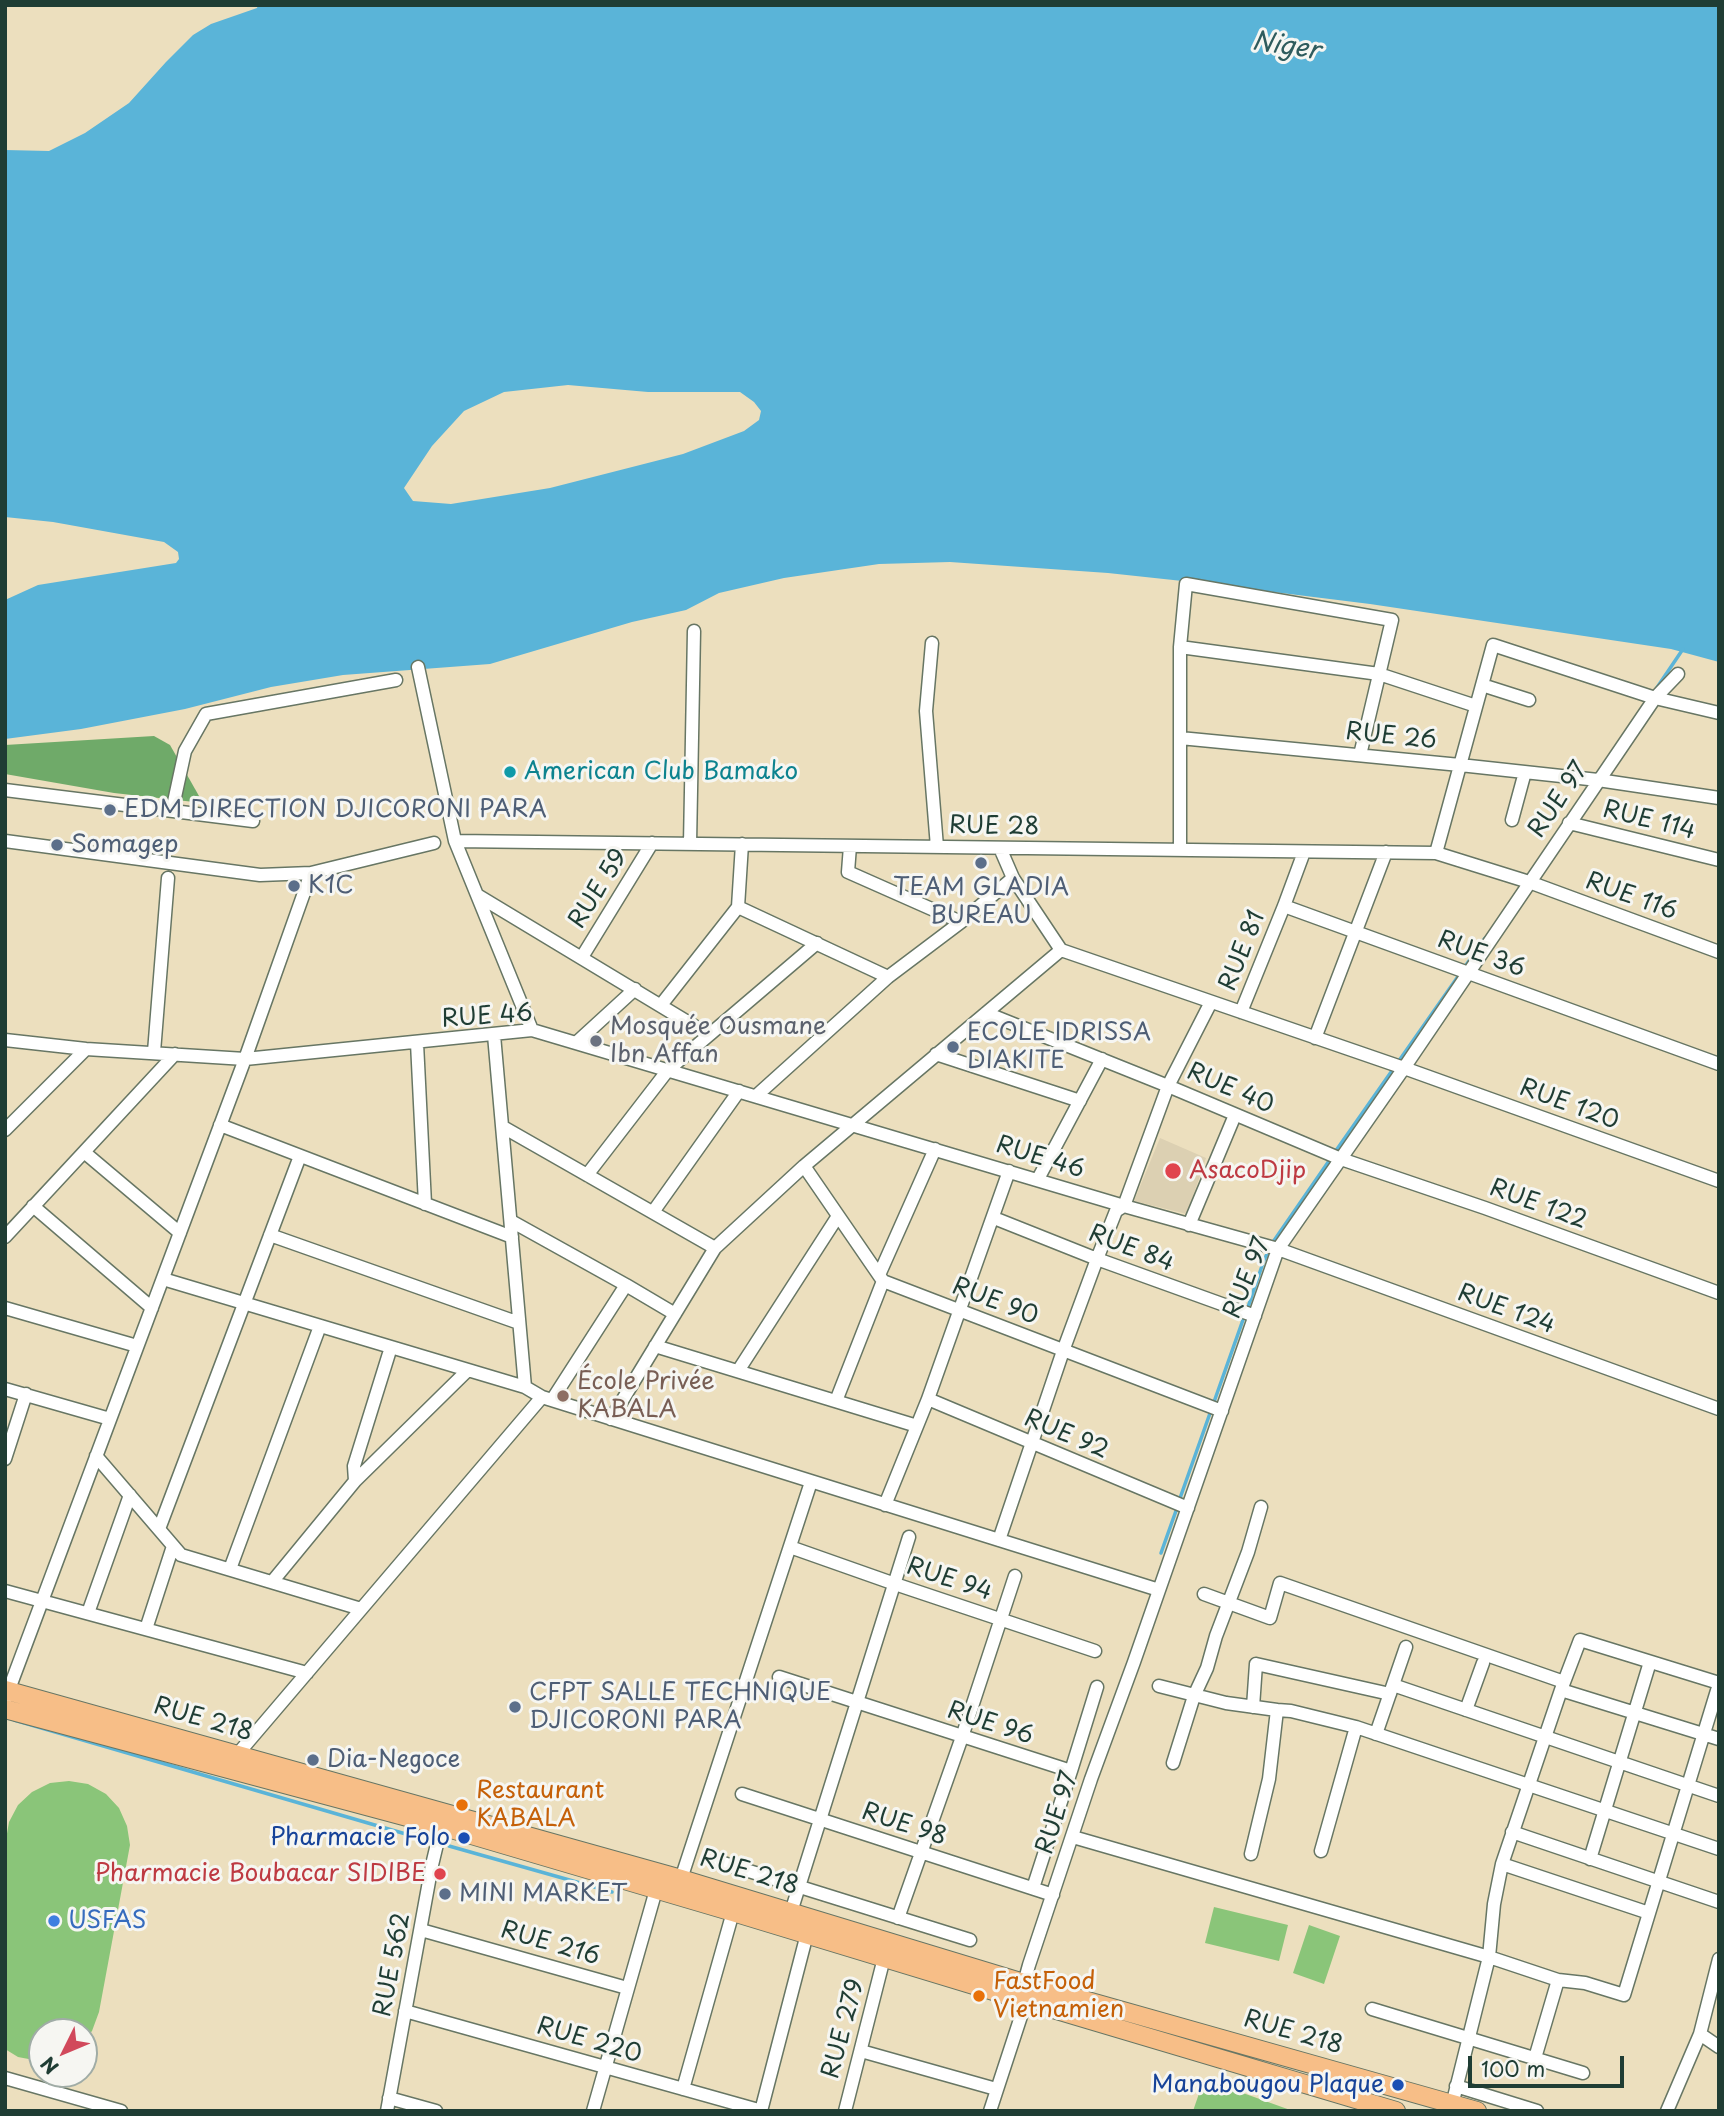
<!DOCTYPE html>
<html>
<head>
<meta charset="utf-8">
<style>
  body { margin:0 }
  #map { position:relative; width:1724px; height:2116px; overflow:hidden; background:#ecdfbe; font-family:"Playpen Sans",sans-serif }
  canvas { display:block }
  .frame { position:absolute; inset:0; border:7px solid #1f3d34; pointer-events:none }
  .north { position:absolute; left:28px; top:2018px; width:70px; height:70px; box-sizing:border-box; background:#f6f6f2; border:2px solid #a0aca6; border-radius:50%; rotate:227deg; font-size:19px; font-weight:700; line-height:28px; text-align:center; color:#1f3d34 }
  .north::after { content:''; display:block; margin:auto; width:24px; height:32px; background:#d1495b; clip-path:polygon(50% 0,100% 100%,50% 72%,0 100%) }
  .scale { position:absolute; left:1468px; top:2056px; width:156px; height:32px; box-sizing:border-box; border:4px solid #1f3d34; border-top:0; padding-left:9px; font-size:21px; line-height:24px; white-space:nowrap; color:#1f3d34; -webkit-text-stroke:5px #f6f6f2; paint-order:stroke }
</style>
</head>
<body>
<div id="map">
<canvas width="1724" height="2116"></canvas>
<div class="frame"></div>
<div class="north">N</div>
<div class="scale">100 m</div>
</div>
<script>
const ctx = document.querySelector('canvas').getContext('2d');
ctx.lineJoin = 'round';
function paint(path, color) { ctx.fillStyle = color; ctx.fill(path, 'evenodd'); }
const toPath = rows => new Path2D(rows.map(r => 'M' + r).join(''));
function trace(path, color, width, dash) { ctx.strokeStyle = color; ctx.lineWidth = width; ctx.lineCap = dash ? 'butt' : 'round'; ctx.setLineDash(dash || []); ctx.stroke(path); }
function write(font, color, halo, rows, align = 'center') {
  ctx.font = font + ' "Playpen Sans",sans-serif'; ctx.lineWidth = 6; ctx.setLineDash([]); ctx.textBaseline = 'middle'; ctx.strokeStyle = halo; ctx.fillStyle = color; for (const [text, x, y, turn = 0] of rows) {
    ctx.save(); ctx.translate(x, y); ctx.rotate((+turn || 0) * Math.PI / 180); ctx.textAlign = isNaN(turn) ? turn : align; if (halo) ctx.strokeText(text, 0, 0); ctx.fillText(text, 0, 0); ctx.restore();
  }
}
const built = toPath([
  [1160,1138,1206,1158,1187,1214,1134,1201]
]);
const green = toPath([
  [69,1781,88,1784,106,1794,119,1808,127,1826,130,1845,99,2012,92,2031,84,2040,84,2032,42,2032,42,2060,39,2061,18,2057,5,2049,5,1845,9,1822,18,1805,32,1792,50,1783],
  [1214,1907,1288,1925,1279,1961,1205,1943],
  [1309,1925,1340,1936,1324,1984,1293,1973],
  [1204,2079,1293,2111,1193,2111]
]);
const forest = toPath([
  [154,736,170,745,203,803,114,793,5,774,5,745]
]);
const water = toPath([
  [258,5,1719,5,1719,662,1671,649,1370,604,1201,583,1108,573,950,562,879,564,784,578,719,593,686,610,632,622,490,664,343,675,271,687,185,709,81,729,5,739,5,600,38,585,176,563,179,559,178,552,164,542,53,522,5,517,5,150,49,151,85,133,129,103,166,62,193,35,211,24,257,8],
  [568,385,648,392,740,392,754,402,761,411,759,420,744,431,683,454,550,488,451,504,413,501,404,488,432,446,464,411,504,392]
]);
const stream = toPath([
  [1656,689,1683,649],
  [1335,1152,1485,938],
  [1247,1310,1264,1260,1273,1242,1331,1158],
  [1179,1501,1244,1317],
  [1161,1553,1177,1508],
  [14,1720,416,1837],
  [449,1846,612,1892]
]);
const minor = toPath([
  [932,643,926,711,937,847],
  [1180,647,1379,674,1476,706],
  [418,667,455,841,532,1030],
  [1482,685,1529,700],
  [1180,738,1460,765,1598,780,1719,798],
  [5,790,253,821],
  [172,811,185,751,206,714,396,680],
  [1512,820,1525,772],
  [1569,823,1719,860],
  [5,841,260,875,311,873,434,843],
  [455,841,1436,853,1529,882,1719,952],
  [690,844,694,631],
  [850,846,848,872,961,922],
  [1000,848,1013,878,1061,950,1404,1068,1719,1181],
  [1180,850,1180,647,1186,584,1392,620,1360,755],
  [1436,853,1493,645,1655,698,1719,713],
  [477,895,709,1035],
  [1284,906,1719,1064],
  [738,907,888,977],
  [582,957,652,843],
  [661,1005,738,907,742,844],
  [1241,1012,1284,906,1304,852],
  [986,1013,1168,1086,1341,1159,1485,1208,1719,1293],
  [494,1035,525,1387],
  [1315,1038,1386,852],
  [5,1040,86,1049,245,1059,532,1030,1124,1206,1278,1249,1719,1409],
  [417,1043,425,1204],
  [576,1043,635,989],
  [154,1052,168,878],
  [936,1054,1080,1101],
  [756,1096,888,977,961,922,1013,878],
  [220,1125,512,1237],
  [503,1127,715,1248],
  [5,1130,86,1049],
  [84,1152,180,1233],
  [804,1166,883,1281,1222,1411],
  [587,1175,668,1070,817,943],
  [1038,1179,1102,1059],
  [33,1206,152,1308],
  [653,1212,739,1091],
  [994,1218,1097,1259,1255,1316],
  [511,1221,626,1285,675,1314],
  [1189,1225,1235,1115],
  [270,1235,519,1323],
  [5,1237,175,1054],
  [879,1275,935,1149],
  [163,1279,525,1387,542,1397,1159,1590],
  [5,1308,137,1346],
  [655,1346,917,1426],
  [738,1371,838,1216],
  [5,1389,110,1419],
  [928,1399,1188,1508],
  [552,1400,626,1285],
  [836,1401,883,1281],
  [611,1419,715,1248,804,1166,1061,950],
  [96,1456,181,1555,361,1609],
  [5,1459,26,1394],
  [355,1481,468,1370],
  [885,1505,928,1399,1009,1171],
  [159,1529,300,1156],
  [999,1540,1063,1351,1097,1259,1116,1211,1124,1206,1168,1086,1211,1002],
  [790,1547,895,1584,1095,1651],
  [230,1569,320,1326],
  [272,1582,355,1481,354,1466,391,1347],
  [5,1591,307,1673],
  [1204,1594,1270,1618,1280,1583,1564,1682],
  [88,1613,130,1495],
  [146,1629,173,1546],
  [779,1677,1071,1771,1033,1888],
  [1393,1685,1719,1796],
  [1159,1686,1226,1703,1277,1710,1269,1779,1251,1854],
  [1561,1690,1719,1739],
  [5,1700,245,1059,311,873],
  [1253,1707,1256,1664,1390,1694],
  [1277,1710,1291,1711,1356,1727,1719,1849],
  [1466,1710,1483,1663],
  [1376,1734,1406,1647],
  [236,1756,542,1397],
  [1173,1763,1194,1696,1207,1668,1216,1636,1248,1552,1261,1507],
  [1071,1771,1097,1687],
  [742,1794,1053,1895],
  [1512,1832,1719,1902],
  [1073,1837,1489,1957,1558,1980,1585,1983,1624,1995,1719,1684],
  [1321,1851,1356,1727],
  [1590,1859,1650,1662],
  [720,1862,970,1940],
  [1502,1864,1649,1913],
  [681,1879,811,1482],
  [791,1912,909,1537],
  [898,1918,962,1737,1015,1576],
  [421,1930,627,1988],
  [1372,2009,1583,2073],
  [405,2011,762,2111],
  [1700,2034,1719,2047],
  [861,2051,996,2089],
  [1535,2058,1558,1980],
  [5,2078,121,2111],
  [1456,2086,1537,2111],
  [683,2089,733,1912],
  [389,2098,436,2111],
  [1451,2109,1489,1957,1494,1904,1502,1864,1561,1690,1580,1640,1719,1683],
  [387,2111,432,1865,443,1819],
  [593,2111,656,1890],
  [761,2111,807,1934],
  [845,2111,884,1958],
  [990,2111,1026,2001,1024,1983,1029,1965,1091,1779,1134,1662,1278,1249,1404,1068,1655,698,1678,674],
  [1667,2111,1700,2034,1719,1959]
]);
const highway = toPath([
  [5,1690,681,1879,1024,1983,1477,2111],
  [5,1709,441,1826,733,1912,1026,2001,1396,2111]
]);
const markers = [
  [510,772,7,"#0f9aa8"],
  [110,810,7,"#5c6f8a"],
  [57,845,7,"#5c6f8a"],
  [981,863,7,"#5c6f8a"],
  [294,886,7,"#5c6f8a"],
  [596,1041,7,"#6b7280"],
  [953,1047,7,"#5c6f8a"],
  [1173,1171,9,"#e0444e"],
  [563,1396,7,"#8d6e63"],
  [515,1707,7,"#5c6f8a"],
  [313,1760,7,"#5c6f8a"],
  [462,1805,7,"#e8710a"],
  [464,1838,7,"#1a4fb4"],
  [440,1874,7,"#e0444e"],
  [445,1894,7,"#5c6f8a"],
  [54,1921,7,"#3f7fe0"],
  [979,1996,7,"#e8710a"],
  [1398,2085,7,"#1a4fb4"]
];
const streetNames = [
  ["RUE 26",1391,737,6],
  ["RUE 97",1559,800,-56],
  ["RUE 114",1649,821,14],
  ["RUE 28",994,827,1],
  ["RUE 59",599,889,-58],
  ["RUE 116",1631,897,20],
  ["RUE 81",1243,951,-68],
  ["RUE 36",1481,955,20],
  ["RUE 46",487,1017,-4],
  ["RUE 40",1230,1089,23],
  ["RUE 120",1569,1105,20],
  ["RUE 46",1040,1158,17],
  ["RUE 122",1538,1205,20],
  ["RUE 84",1131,1249,21],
  ["RUE 97",1248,1278,-68],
  ["RUE 90",995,1302,21],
  ["RUE 124",1506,1310,20],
  ["RUE 92",1066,1435,23],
  ["RUE 94",949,1580,18],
  ["RUE 218",203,1720,16],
  ["RUE 96",990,1724,18],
  ["RUE 97",1058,1813,-72],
  ["RUE 98",904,1825,18],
  ["RUE 218",749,1873,17],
  ["RUE 216",550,1944,16],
  ["RUE 562",393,1965,-79],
  ["RUE 279",844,2029,-75],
  ["RUE 218",1293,2033,16],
  ["RUE 220",589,2041,16]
];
const cultureNames = [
  ["American Club Bamako",524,772]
];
const serviceNames = [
  ["EDM DIRECTION DJICORONI PARA",124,810],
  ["Somagep",71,845],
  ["K1C",308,886],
  ["TEAM GLADIA",981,888,"center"],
  ["BUREAU",981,916,"center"],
  ["ECOLE IDRISSA",967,1033],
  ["DIAKITE",967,1061],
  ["CFPT SALLE TECHNIQUE",529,1693],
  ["DJICORONI PARA",529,1721],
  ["Dia-Negoce",327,1760],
  ["MINI MARKET",459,1894]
];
const worshipNames = [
  ["Mosquée Ousmane",610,1027],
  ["Ibn Affan",610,1055]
];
const healthNames = [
  ["AsacoDjip",1189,1171],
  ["Pharmacie Boubacar SIDIBE",426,1874,"right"]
];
const educationNames = [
  ["École Privée",577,1382],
  ["KABALA",577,1410]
];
const foodNames = [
  ["Restaurant",476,1791],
  ["KABALA",476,1819],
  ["FastFood",993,1982],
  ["Vietnamien",993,2010]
];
const transitNames = [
  ["Pharmacie Folo",450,1838],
  ["Manabougou Plaque",1384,2085]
];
const shopNames = [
  ["USFAS",68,1921]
];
const waterNames = [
  ["Niger",1286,47,9]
];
paint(built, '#dcd0b2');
paint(green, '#8ac579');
paint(forest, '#6faa69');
paint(water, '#5ab4d8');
trace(stream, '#5ab4d8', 3.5);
trace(minor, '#677664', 15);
trace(highway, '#677664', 20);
trace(minor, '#fff', 12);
trace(highway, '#f7be87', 18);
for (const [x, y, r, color] of markers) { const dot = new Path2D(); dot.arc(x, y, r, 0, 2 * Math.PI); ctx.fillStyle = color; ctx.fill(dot); trace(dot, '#f6f6f2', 2.5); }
write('24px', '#1f3d34', '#f6f6f2', streetNames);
write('24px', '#0d838f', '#f6f6f2', cultureNames, 'left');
write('24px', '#4e5e75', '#f6f6f2', serviceNames, 'left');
write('24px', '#5b616d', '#f6f6f2', worshipNames, 'left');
write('24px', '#be3a42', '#f6f6f2', healthNames, 'left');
write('24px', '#785e54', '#f6f6f2', educationNames, 'left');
write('24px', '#c56008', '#f6f6f2', foodNames, 'left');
write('24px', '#164399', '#f6f6f2', transitNames, 'right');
write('24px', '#366cbe', '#f6f6f2', shopNames, 'left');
write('italic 26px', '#2e5b5d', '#f6f6f2', waterNames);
</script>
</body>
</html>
